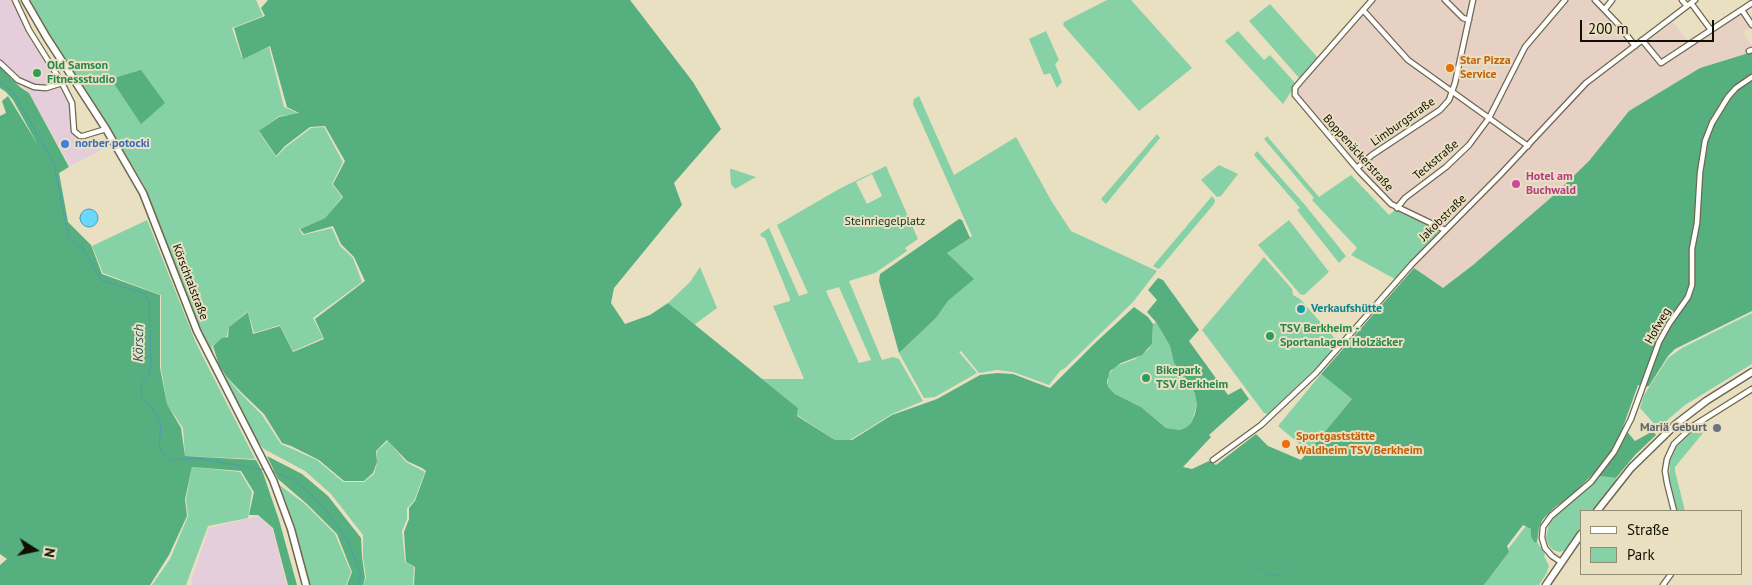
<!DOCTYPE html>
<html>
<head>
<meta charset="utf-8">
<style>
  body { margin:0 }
  #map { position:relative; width:1752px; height:585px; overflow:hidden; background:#e9e0c1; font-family:"PT Sans",sans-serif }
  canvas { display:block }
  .legend { position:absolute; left:1580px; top:510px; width:162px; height:65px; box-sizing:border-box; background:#e9e0c1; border:1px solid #938c75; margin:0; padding:6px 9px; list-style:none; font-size:15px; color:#110e04 }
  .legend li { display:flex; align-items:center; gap:10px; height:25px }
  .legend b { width:25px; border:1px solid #938c75 }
  .north { position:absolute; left:10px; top:525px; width:50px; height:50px; -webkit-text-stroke:4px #e9e0c1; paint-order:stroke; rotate:100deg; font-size:14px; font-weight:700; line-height:20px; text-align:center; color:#110e04 }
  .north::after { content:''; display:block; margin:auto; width:18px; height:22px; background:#110e04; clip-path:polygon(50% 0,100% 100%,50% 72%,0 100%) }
  .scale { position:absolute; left:1580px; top:20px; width:134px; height:22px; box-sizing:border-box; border:2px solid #110e04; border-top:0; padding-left:6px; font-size:15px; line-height:18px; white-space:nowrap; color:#110e04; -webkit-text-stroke:4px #e9e0c1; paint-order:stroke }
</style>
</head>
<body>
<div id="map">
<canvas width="1752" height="585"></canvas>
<ul class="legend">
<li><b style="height:6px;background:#fff"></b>Straße</li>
<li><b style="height:14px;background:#87d1a7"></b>Park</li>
</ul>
<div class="north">N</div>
<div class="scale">200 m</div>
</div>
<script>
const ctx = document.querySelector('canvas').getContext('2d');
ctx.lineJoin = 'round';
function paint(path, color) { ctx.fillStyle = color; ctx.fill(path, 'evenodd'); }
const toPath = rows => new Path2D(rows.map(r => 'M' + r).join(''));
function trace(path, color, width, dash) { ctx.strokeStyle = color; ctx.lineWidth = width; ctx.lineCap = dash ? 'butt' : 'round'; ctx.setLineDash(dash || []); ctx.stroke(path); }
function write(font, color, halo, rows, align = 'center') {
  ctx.font = font + ' "PT Sans",sans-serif'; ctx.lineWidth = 4; ctx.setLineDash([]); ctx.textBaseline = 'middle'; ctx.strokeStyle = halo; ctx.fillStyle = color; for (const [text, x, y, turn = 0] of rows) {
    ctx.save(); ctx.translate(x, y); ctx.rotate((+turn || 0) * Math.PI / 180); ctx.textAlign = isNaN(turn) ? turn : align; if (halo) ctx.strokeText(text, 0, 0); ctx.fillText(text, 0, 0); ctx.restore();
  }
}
const commercial = toPath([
  [1375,0,1591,0,1629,40,1629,44,1634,51,1673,22,1691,46,1742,13,1751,27,1743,33,1752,46,1752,52,1700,68,1629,111,1589,161,1554,195,1473,265,1443,288,1414,268,1448,231,1443,226,1408,211,1389,200,1363,171,1297,94,1302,83]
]);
const industrial = toPath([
  [0,0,15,0,72,103,74,131,87,139,93,147,101,150,70,166,29,93,0,63],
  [258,516,272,528,287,585,193,585,191,581,209,528]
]);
const green = toPath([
  [30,0,256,0,263,16,232,28,242,58,269,47,284,107,300,114,279,116,259,132,276,157,286,147,311,128,324,127,343,162,332,184,342,197,325,218,299,229,303,235,332,228,340,246,353,258,362,282,313,318,323,338,293,351,280,325,254,333,248,311,229,327,227,336,212,346,214,359,187,299,144,185,107,123,48,35],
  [1107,0,1131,0,1192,68,1139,111,1063,25,1064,22],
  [1270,4,1318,58,1300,79,1249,21],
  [1046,31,1059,60,1055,64,1062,82,1057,88,1050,73,1044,75,1029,39],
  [1238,31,1264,60,1270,55,1296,84,1283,104,1225,41],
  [919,96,954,175,1016,137,1052,202,1071,231,1157,271,1133,302,1065,368,1060,371,1049,385,1013,372,997,370,979,373,961,351,959,352,977,373,935,397,924,398,899,353,936,318,948,301,973,279,947,253,972,236,913,104,914,99],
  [1157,134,1160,138,1106,204,1101,199],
  [1267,136,1319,197,1351,175,1389,215,1395,210,1439,229,1439,233,1395,279,1351,255,1357,248,1312,200,1314,198,1264,139],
  [1257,151,1305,205,1346,256,1339,263,1297,210,1300,208,1254,155],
  [1219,165,1238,174,1221,196,1217,197,1201,180],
  [886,166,918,239,905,248,907,251,875,273,849,281,882,360,893,357,899,359,923,401,892,414,850,440,835,440,797,415,798,408,762,379,804,379,773,306,790,301,790,299,765,238,762,237,760,234,769,228,799,296,808,293,777,225,839,189],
  [872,174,882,196,867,204,856,182],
  [839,287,871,360,859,363,826,291],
  [730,169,732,169,756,177,735,189,731,184],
  [1212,196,1215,200,1214,204,1160,268,1158,269,1153,266],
  [147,220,196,343,255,459,185,456,183,428,167,404,161,368,161,295,103,273,92,246],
  [1289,220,1329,272,1304,295,1300,294,1258,245],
  [1264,257,1292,289,1293,295,1300,299,1339,343,1322,362,1268,414,1264,413,1202,330],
  [700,267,717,308,694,325,668,303,690,282],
  [1752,313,1752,364,1685,405,1658,428,1640,408,1644,395,1668,358,1682,348],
  [1156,322,1170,346,1174,363,1191,385,1195,394,1197,405,1191,423,1188,427,1180,430,1166,428,1141,407,1115,394,1108,387,1108,376,1114,367,1135,359,1148,350,1152,344,1153,324],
  [218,367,239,392,262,415,281,444,317,460,343,482,364,482,374,474,377,463,377,451,388,441,406,462,425,472,414,501,407,508,407,519,402,531,405,562,414,567,413,585,363,585,366,578,363,557,363,535,331,494,305,471,264,449,258,442],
  [1321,374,1352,399,1308,451,1278,426],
  [1697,427,1703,433,1675,467,1675,471,1685,511,1677,511,1669,479,1670,461,1678,444,1688,433],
  [192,467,240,472,252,492,248,518,208,526,186,585,152,585,170,559,188,516,186,499],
  [1600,476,1616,478,1617,481,1593,511,1581,511,1581,528,1565,550,1560,552,1553,550,1549,546,1546,538,1549,524,1556,516,1590,487],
  [277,483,305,504,335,534,351,572,346,585,310,585,295,528],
  [1526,526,1531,529,1531,533,1535,543,1537,542,1545,554,1544,556,1549,566,1546,574,1539,585,1484,585,1509,552,1508,549]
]);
const forest = toPath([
  [268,0,630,0,693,82,721,129,674,183,682,205,614,288,611,303,625,324,650,315,668,303,798,408,797,416,835,440,852,440,892,415,937,399,980,375,997,373,1013,374,1050,388,1094,344,1134,307,1148,317,1153,324,1152,344,1142,355,1121,363,1110,371,1107,381,1108,387,1115,394,1141,407,1166,428,1180,430,1187,427,1191,423,1195,414,1197,405,1195,394,1191,385,1174,363,1170,346,1156,322,1147,312,1157,300,1148,290,1158,278,1163,280,1199,330,1189,341,1228,395,1241,388,1249,399,1209,435,1211,437,1183,467,1192,469,1209,461,1216,465,1256,434,1268,446,1301,460,1352,399,1321,374,1414,268,1443,288,1473,265,1554,195,1589,161,1629,111,1700,68,1752,52,1752,311,1675,349,1668,356,1649,386,1645,387,1638,385,1623,427,1635,441,1653,431,1656,435,1635,455,1616,478,1600,476,1594,473,1574,493,1554,508,1543,519,1539,527,1537,542,1535,543,1531,537,1531,529,1523,525,1507,546,1509,552,1484,585,414,585,415,567,406,562,404,532,409,519,409,508,415,501,426,471,422,468,407,461,387,440,376,451,377,462,373,473,364,481,344,481,319,460,291,446,282,443,264,414,241,392,226,376,219,365,213,346,222,338,228,337,229,327,248,312,253,334,280,326,293,352,324,339,315,319,365,281,354,257,341,244,333,226,304,234,300,229,325,218,343,197,333,184,345,161,325,126,310,127,285,146,276,156,259,131,279,117,299,113,287,107,270,46,243,59,234,28,265,16,261,8],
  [0,67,20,87,29,93,69,167,59,173,68,222,91,245,102,274,160,295,160,368,167,404,181,428,185,456,256,460,263,473,279,520,297,585,288,585,273,528,258,515,249,515,254,492,241,471,192,467,185,499,187,516,169,555,150,585,0,585,0,565,7,559,0,554,0,116,6,113,2,101,8,96,38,145,13,100,6,92,0,88],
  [141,70,165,103,141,124,111,79],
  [959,219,962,220,970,238,947,253,974,279,948,301,936,318,899,353,879,281,880,274],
  [267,456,302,474,328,496,361,538,362,557,365,578,363,585,347,585,352,572,337,534,307,504,278,479]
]);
const water = toPath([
  '80 218a9 9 0 1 1 18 0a9 9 0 1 1-18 0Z'
]);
const stream = toPath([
  [0,82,15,95,54,164,69,239,82,247,101,280,145,294,149,303,151,365,149,374,141,383,142,399,152,407,161,424,159,446,163,454,172,460,196,458,266,470],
  [272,471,294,480,311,494,325,509,348,541,361,575,358,585],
  [1254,565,1255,566],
  [1256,566,1262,571],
  [1267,574,1276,576,1282,572]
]);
const street = toPath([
  [15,0,29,30,62,83,72,103,74,131,80,136,83,136,106,129],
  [1372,0,1300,82,1295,88,1295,95,1360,172,1391,204,1445,230],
  [1445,0,1463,18,1469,20],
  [1595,0,1618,24,1635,46],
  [1682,0,1687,6],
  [1691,3,1711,30],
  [1605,9,1612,0],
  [1363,10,1408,60,1528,146],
  [1742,10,1752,25],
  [1642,40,1661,63,1752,3],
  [1749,51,1752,50],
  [0,63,18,80,34,87,46,88,62,83],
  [1357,168,1372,155,1440,110,1449,100,1455,83,1473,0],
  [1397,208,1405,198,1446,167,1469,145,1489,118,1525,47,1565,0],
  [1213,460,1261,425,1316,373,1412,264,1499,176,1586,83,1695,0],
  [1674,511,1667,483,1665,471,1667,459,1674,444,1693,426,1752,389],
  [1561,562,1552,556,1545,548,1542,538,1543,527,1551,516,1591,482,1614,452,1631,419,1659,342,1669,324,1688,297,1692,285,1692,249,1697,223,1700,173,1705,141,1712,123,1728,97,1736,88,1752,77],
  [1663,585,1671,574]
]);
const secondary = toPath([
  [25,0,47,38,106,129,143,193,197,331,273,480,291,529,306,585],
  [1597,511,1631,468,1676,424,1706,401,1752,372],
  [1546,585,1581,534]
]);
const markers = [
  [1450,68,5,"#e8710a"],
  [37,73,5,"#2e9e5b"],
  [65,144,5,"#3f7fe0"],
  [1516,184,5,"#d1479c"],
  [1301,309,5,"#0f9aa8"],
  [1270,336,5,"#2e9e5b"],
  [1146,378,5,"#2e9e5b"],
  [1717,428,5,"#6b7280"],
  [1286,444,5,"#e8710a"]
];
const foodNames = [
  ["Star Pizza",1460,61],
  ["Service",1460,75],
  ["Sportgaststätte",1296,437],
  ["Waldheim TSV Berkheim",1296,451]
];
const leisureNames = [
  ["Old Samson",47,66],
  ["Fitnessstudio",47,80],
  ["TSV Berkheim -",1280,329],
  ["Sportanlagen Holzäcker",1280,343],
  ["Bikepark",1156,371],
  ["TSV Berkheim",1156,385]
];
const streetNames = [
  ["Limburgstraße",1403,122,-35],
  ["Boppenäckerstraße",1358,153,48],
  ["Teckstraße",1436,160,-40],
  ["Jakobstraße",1443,218,-45],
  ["Körschtalstraße",190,282,69],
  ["Hofweg",1658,326,-60]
];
const shopNames = [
  ["norber potocki",75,144]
];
const hotelNames = [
  ["Hotel am",1526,177],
  ["Buchwald",1526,191]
];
const parkNames = [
  ["Steinriegelplatz",885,222]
];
const cultureNames = [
  ["Verkaufshütte",1311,309]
];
const worshipNames = [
  ["Mariä Geburt",1707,428]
];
const waterNames = [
  ["Körsch",139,343,-89]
];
paint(commercial, '#e6d1c4');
paint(industrial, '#e5cedb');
paint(green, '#87d1a7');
paint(forest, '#55af7f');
paint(water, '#69d8fd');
trace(water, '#4f9bb2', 1);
trace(stream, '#4f9bb2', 1);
trace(street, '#6f674b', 7);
trace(secondary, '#6f674b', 9);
trace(street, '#fff', 4.5);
trace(secondary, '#fff', 6);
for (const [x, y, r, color] of markers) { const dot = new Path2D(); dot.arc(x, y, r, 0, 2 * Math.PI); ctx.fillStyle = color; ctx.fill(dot); trace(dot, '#e9e0c1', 2); }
write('bold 12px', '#c56008', '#e9e0c1', foodNames, 'left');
write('bold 12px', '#27864d', '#e9e0c1', leisureNames, 'left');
write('12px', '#110e04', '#e9e0c1', streetNames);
write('bold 12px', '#366cbe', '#e9e0c1', shopNames, 'left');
write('bold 12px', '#b23c85', '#e9e0c1', hotelNames, 'left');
write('12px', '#0d3521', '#e9e0c1', parkNames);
write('bold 12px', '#0d838f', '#e9e0c1', cultureNames, 'left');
write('bold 12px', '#5b616d', '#e9e0c1', worshipNames, 'right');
write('italic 14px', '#255464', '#e9e0c1', waterNames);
</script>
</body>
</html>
